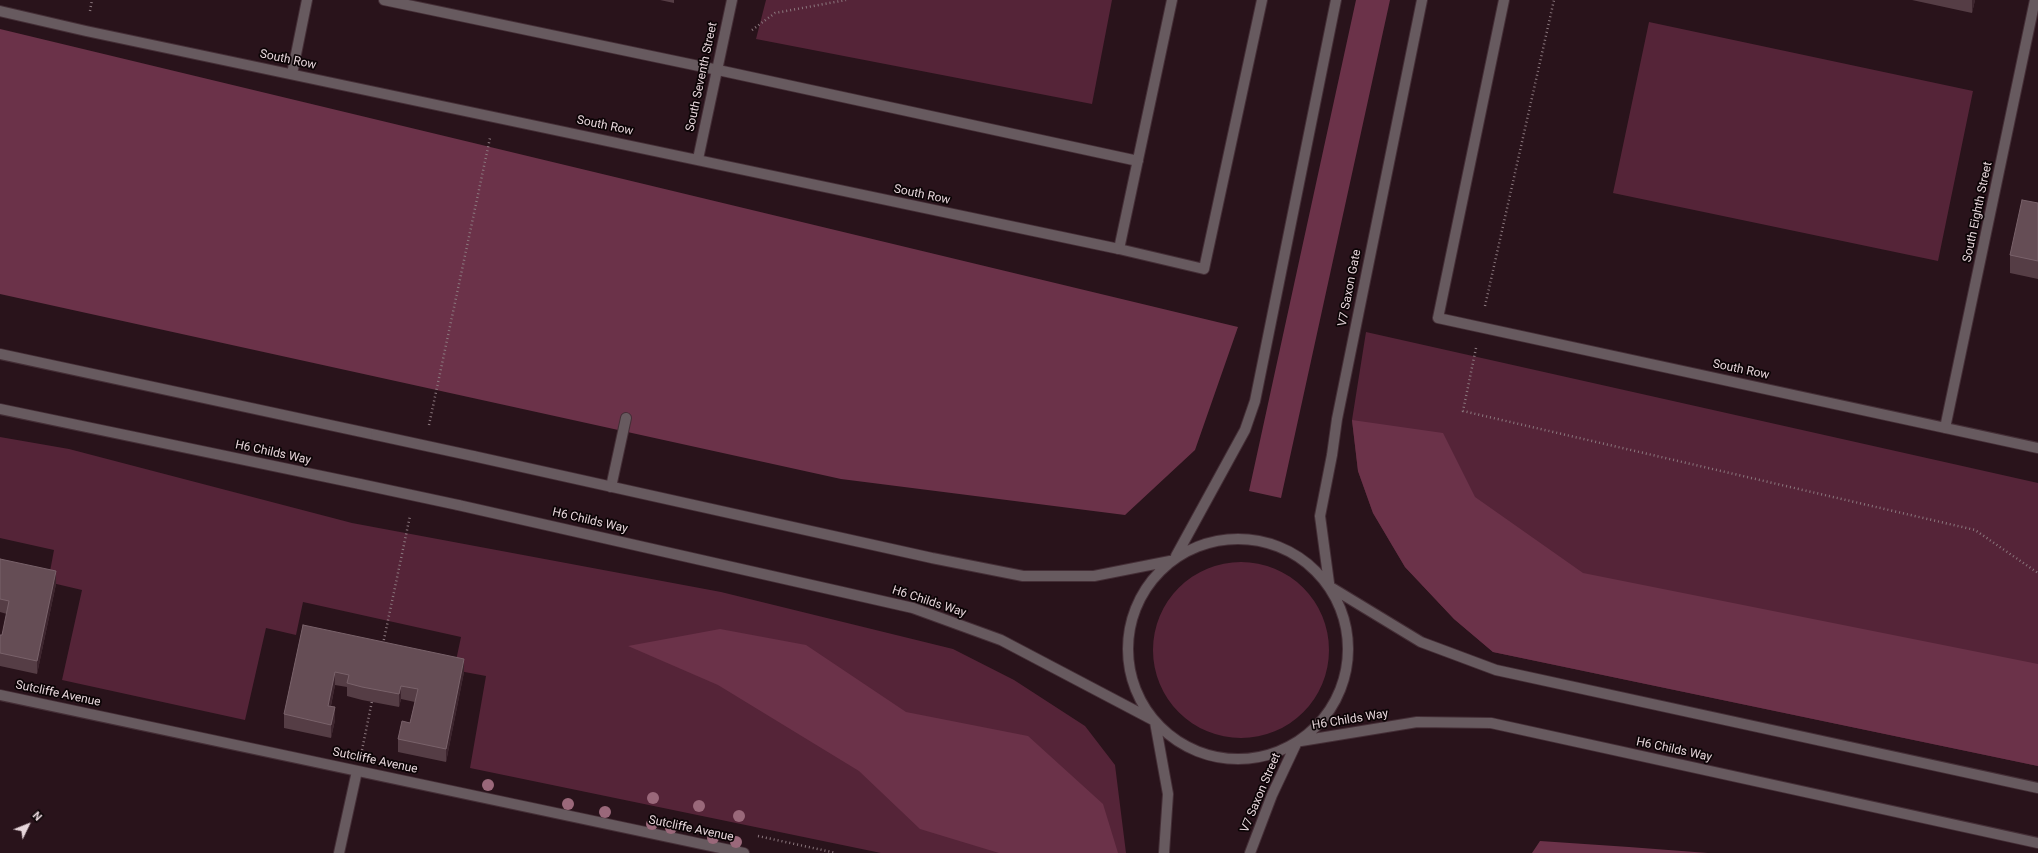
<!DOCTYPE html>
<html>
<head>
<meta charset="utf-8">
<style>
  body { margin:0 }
  #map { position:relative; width:2038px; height:853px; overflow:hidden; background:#29131b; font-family:Roboto,sans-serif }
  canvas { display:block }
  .north { position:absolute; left:8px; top:805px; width:40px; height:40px; -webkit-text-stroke:3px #0c0406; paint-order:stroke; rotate:47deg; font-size:11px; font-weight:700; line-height:16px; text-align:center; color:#e7d6db }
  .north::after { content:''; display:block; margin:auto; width:14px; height:18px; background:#e7d6db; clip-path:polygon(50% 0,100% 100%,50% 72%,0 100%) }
</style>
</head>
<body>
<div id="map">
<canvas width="2038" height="853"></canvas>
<div class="north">N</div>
</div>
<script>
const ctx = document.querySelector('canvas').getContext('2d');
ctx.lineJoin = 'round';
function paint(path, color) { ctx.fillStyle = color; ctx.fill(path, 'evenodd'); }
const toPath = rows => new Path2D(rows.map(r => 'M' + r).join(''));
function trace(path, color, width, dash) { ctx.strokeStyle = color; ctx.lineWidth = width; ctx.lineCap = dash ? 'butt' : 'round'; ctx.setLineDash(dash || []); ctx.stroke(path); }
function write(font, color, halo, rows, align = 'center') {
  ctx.font = font + ' Roboto,sans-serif'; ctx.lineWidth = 3.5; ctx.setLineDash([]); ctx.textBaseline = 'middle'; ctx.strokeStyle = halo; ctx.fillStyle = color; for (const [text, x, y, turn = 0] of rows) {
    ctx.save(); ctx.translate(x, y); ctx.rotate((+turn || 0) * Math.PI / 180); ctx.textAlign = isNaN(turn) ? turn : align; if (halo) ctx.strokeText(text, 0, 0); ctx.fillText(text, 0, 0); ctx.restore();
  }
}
const green = toPath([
  [766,0,1112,0,1092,104,756,39],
  [1649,22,1973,91,1938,261,1613,193],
  [1366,332,2038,483,2038,766,1493,652,1454,619,1405,567,1373,513,1358,471,1352,420],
  [0,437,69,449,352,523,721,592,953,649,1014,680,1085,726,1115,765,1126,853,881,853,470,768,486,676,454,670,461,637,303,602,296,635,266,628,245,720,62,680,82,590,48,582,54,550,0,538],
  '1153 650a88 88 0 1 1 176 0a88 88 0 1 1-176 0Z'
]);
const forest = toPath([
  [1356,0,1390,0,1281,498,1249,491],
  [0,29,1238,327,1195,450,1125,515,841,479,0,294],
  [1352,420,1443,433,1475,497,1583,573,2038,664,2038,766,1493,652,1454,619,1405,567,1373,513,1358,471],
  [720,629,806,645,906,712,1028,736,1103,804,1118,853,999,853,920,829,859,771,718,685,628,646],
  [1540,841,1629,847,1708,853,1532,853]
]);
const path = toPath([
  [90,11,92,0],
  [752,30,775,13,846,0],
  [1485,306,1554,0],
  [1476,348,1463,411,1975,530,2038,573],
  [429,425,490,138],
  [383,644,410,516],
  [362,750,372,701],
  [758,836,836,853]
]);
const service = toPath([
  [384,0,718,70,1138,161],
  [1119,249,1172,0],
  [611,487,626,418]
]);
const minor = toPath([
  [1504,0,1438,318,2038,448],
  [0,11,86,31,1119,249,1204,269,1262,0],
  [292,74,307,0],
  [698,159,732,0],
  [1945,428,2035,0],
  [0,695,744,853],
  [339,853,357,771]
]);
const tertiary = toPath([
  [0,354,376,435],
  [0,409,360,484],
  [473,456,932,558,1023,576,1094,576,1170,561],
  [458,505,913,608,1001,640,1153,720],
  '1128 649a110 110 0 1 1 220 0a110 110 0 1 1-220 0Z',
  [1176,556,1245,430,1255,401,1336,0],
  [1329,583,1320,516,1332,455,1337,419,1422,0],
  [1332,588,1421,642,1496,670,2038,788],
  [1155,722,1168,794,1164,853],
  [1301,741,1417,722,1491,723,2038,843],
  [1250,853,1272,795,1296,744]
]);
const tertiaryBridge = toPath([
  [376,435,473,456],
  [360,484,458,505]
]);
const trees = [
  [488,785],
  [653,798],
  [568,804],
  [699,806],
  [605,812],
  [739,816],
  [652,824],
  [671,828],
  [713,838],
  [736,842]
];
const wall = toPath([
  [660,0,674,0,674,3],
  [1912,0,1975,0,1972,13],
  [2038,203,2038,279,2010,273,2010,255],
  [0,559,56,584,37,674,0,666,0,635,2,635,7,614,0,612],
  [303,625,464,672,446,762,398,752,398,739,410,723,415,702,401,699,399,707,362,700,347,696,347,687,335,685,331,706,335,720,331,738,284,728,284,714]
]);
const shadedWall = toPath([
  [1972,0,1975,0,1972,13],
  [56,571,56,584,37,674,37,661],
  [464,659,464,672,446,762,446,749],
  [335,672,335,685,328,719,328,706],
  [401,686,401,699,399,707,399,694],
  [335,707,335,720,331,738,331,725]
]);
const building = toPath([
  [2022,200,2038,203,2038,261,2010,255,2022,200],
  [0,559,56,571,37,661,0,653,0,635,2,635,9,601,0,599,0,559],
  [303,625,464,659,446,749,398,739,402,721,410,723,418,689,401,686,399,694,362,687,347,683,349,675,335,672,328,706,335,707,331,725,284,714,303,625]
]);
const streetNames = [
  ["South Row",288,60,12],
  ["South Seventh Street",702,77,-78],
  ["South Row",605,126,12],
  ["South Row",922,195,12],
  ["South Eighth Street",1978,212,-78],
  ["V7 Saxon Gate",1350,288,-79],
  ["South Row",1741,370,12],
  ["H6 Childs Way",273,453,12],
  ["H6 Childs Way",590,521,13],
  ["H6 Childs Way",929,602,18],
  ["Sutcliffe Avenue",58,694,12],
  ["H6 Childs Way",1350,720,-9],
  ["H6 Childs Way",1674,750,12],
  ["Sutcliffe Avenue",375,761,12],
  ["V7 Saxon Street",1261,793,-67],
  ["Sutcliffe Avenue",691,829,12]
];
paint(green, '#552438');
paint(forest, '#6b3249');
trace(service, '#442e36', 12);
trace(minor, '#442e36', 12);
trace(tertiary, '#442e36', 12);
trace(path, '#8b787e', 2.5, [1, 3]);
trace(service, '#675a5f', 10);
trace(minor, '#675a5f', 10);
trace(tertiary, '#675a5f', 10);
trace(tertiaryBridge, '#442e36', 12, []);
trace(tertiaryBridge, '#675a5f', 10);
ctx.fillStyle = '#9a687a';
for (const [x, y] of trees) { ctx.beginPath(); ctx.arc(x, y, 6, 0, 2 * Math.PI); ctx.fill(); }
paint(wall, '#553d45');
paint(shadedWall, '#3d252e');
paint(building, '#654d55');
trace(building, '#79626a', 1);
write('12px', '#e7d6db', '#0c0406', streetNames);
</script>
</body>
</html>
